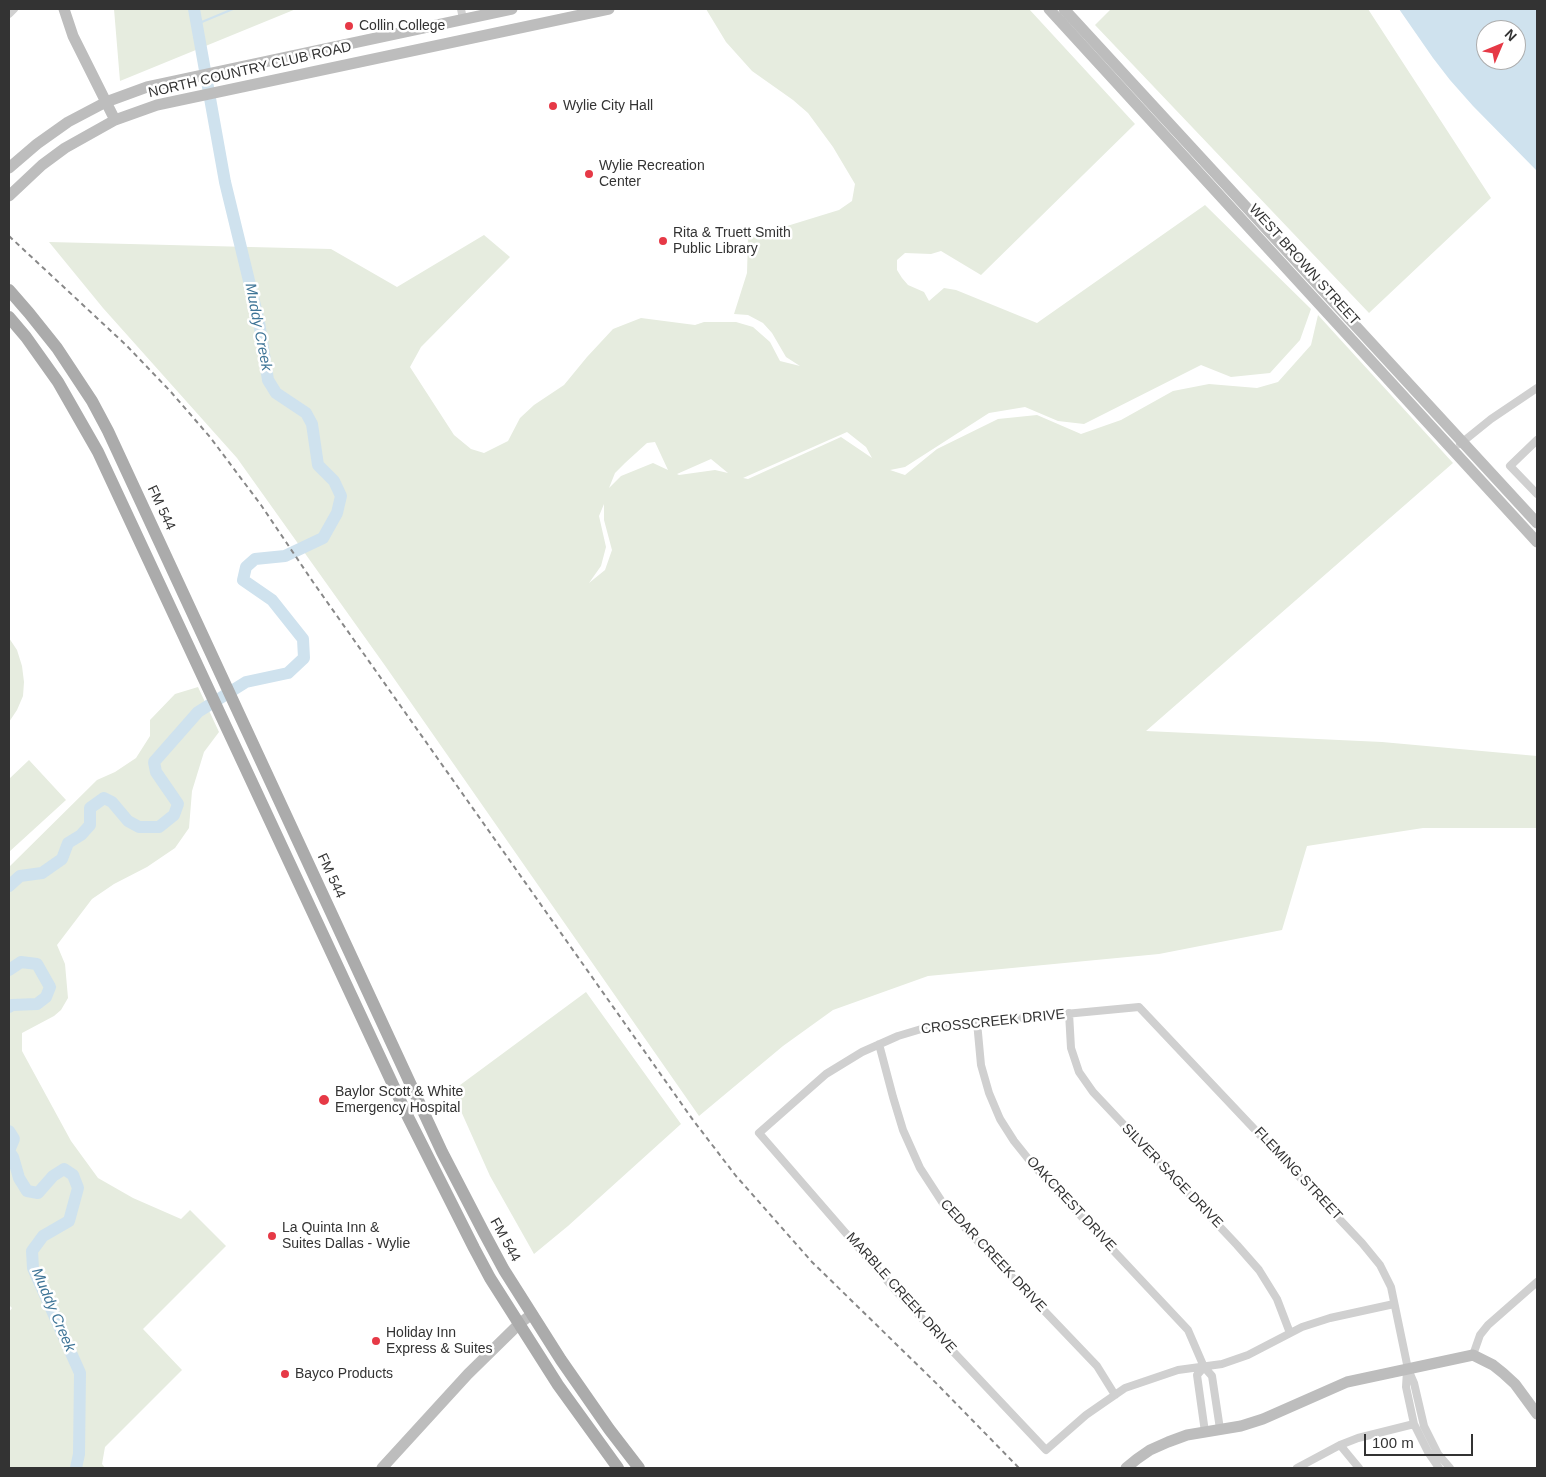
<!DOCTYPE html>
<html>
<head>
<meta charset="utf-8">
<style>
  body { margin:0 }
  #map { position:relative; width:1546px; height:1477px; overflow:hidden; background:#fff; font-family:Helvetica,sans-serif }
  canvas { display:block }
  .frame { position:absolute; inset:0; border:10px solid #333; pointer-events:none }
  .north { position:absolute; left:1476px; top:20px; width:50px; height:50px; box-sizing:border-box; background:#fff; border:1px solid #adadad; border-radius:50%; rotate:45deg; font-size:14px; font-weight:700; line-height:20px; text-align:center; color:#333 }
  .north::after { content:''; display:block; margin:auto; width:18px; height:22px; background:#e63946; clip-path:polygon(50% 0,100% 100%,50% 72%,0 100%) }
  .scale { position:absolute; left:1364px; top:1434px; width:109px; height:22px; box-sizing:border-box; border:2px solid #333; border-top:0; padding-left:6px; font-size:15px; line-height:18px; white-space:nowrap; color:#333; -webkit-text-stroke:4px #fff; paint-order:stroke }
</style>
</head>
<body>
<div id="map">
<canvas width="1546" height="1477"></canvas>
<div class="frame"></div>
<div class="north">N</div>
<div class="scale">100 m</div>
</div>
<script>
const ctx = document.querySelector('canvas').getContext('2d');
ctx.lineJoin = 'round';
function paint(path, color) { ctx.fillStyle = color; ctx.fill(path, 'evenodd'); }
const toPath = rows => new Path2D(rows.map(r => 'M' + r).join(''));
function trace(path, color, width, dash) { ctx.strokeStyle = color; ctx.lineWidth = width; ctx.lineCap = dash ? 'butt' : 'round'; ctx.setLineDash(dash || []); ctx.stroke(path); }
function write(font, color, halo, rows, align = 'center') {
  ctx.font = font + ' Helvetica,sans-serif'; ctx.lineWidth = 5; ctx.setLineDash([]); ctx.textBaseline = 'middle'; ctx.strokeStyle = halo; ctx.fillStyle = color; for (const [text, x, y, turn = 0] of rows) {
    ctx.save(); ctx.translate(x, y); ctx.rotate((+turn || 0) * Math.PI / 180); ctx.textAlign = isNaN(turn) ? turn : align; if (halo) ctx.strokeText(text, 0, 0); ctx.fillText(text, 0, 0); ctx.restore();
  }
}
const green = toPath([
  [114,9,296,9,120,81],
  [706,9,1029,9,1135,124,981,275,941,251,931,254,905,253,897,260,897,270,902,278,908,285,924,292,929,301,944,288,956,290,1037,323,1205,205,1311,309,1300,340,1270,373,1231,377,1201,365,1084,424,1058,421,1025,407,989,413,905,467,890,470,905,475,937,449,998,419,1037,415,1081,434,1121,420,1173,391,1209,384,1257,388,1278,382,1311,345,1318,315,1453,463,1146,731,1382,742,1537,756,1537,828,1423,828,1307,846,1282,930,1159,954,928,976,833,1010,783,1046,699,1116,386,667,237,458,103,308,49,242,331,249,397,287,484,235,510,257,421,347,410,367,454,435,471,449,484,453,508,441,520,418,534,405,564,385,587,357,613,329,641,318,695,325,704,322,736,322,753,327,770,342,780,361,800,366,786,357,772,333,763,323,748,315,734,314,747,273,748,238,839,210,852,201,855,184,833,147,808,113,793,100,752,71,726,42],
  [847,432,866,447,872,458,841,437,748,479,743,478],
  [655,442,668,470,653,463,621,476,609,488,615,473,625,463,647,443],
  [711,459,728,473,715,470,679,475,677,474],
  [604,504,604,520,612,550,605,570,589,583,601,566,606,547,599,516],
  [1111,9,1368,9,1491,198,1369,313,1095,25],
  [9,638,17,650,22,666,24,682,23,696,17,710,9,722],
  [198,687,219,732,204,752,192,791,189,828,175,848,147,867,114,884,92,899,57,945,65,964,68,998,61,1010,54,1016,22,1033,22,1051,71,1141,98,1178,133,1198,181,1219,190,1210,226,1246,143,1329,182,1370,105,1447,102,1464,105,1468,9,1468,9,1312,12,1308,9,1305,9,867,97,780,115,772,136,758,150,736,150,720,175,694],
  [29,760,66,800,9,852,9,779],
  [586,992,681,1124,568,1226,534,1254,490,1176,452,1091]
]);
const water = toPath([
  [1399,9,1537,9,1537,171,1473,106,1450,80,1433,58],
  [1486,30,1516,30,1516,60,1486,60]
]);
const stream = toPath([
  [197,24,233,9]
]);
const river = toPath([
  [9,886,20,876,42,873,62,859,68,843,81,835,90,825,90,808,104,798,112,802,128,821,139,827,159,827,174,815,178,804,156,772,154,762,198,712,246,682,288,673,304,658,303,639,272,600,243,580,246,567,255,559,285,556,323,538,337,513,341,496,334,481,318,465,312,424,306,413,276,393,268,380,259,322,225,182,194,9],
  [9,970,21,962,37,964,50,987,46,997,37,1004,12,1005,9,1007],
  [9,1131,14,1139,9,1151,13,1157,19,1178,27,1191,38,1193,53,1176,64,1169,73,1175,78,1188,69,1221,43,1236,32,1251,33,1268,80,1373,79,1454,76,1468]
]);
const street = toPath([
  [461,9,463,19],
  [9,14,14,9],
  [1537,440,1510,466,1537,494],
  [1460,444,1491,419,1537,388],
  [1069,1013,1071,1048,1079,1072,1093,1092,1237,1245,1259,1270,1277,1299,1290,1333],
  [977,1022,981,1065,989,1093,1000,1119,1014,1141,1034,1166,1188,1330,1204,1367,1212,1376,1220,1429],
  [879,1044,893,1097,903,1130,920,1168,946,1208,1097,1366,1115,1395],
  [1394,1304,1330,1318,1302,1327,1248,1355,1222,1364,1178,1370,1125,1388,1086,1415,1046,1450,896,1291,759,1133,826,1074,862,1052,898,1036,928,1027,1139,1007,1362,1243,1380,1265,1391,1287,1408,1369,1414,1383,1424,1426,1438,1454,1450,1468],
  [1473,1355,1480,1335,1488,1325,1537,1282],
  [1204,1367,1197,1375,1205,1432],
  [1407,1371,1406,1387,1414,1424,1428,1452,1439,1468],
  [1340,1445,1359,1468],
  [1297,1468,1340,1445,1358,1438,1414,1424]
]);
const secondary = toPath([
  [64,9,73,36,115,120],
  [1049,9,1537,542],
  [1064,9,1537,523],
  [9,168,37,144,68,122,106,102,147,87,512,9],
  [9,196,42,165,65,148,115,120,157,105,609,9],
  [382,1468,468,1374,519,1324,532,1314],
  [1126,1468,1137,1459,1150,1450,1168,1442,1187,1435,1241,1426,1263,1419,1347,1382,1473,1355,1493,1365,1503,1373,1515,1384,1537,1414]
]);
const primary = toPath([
  [9,290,29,313,57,348,92,401,108,431,442,1152,483,1231,504,1270,561,1360,609,1429,639,1468],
  [9,317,26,337,58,382,98,452,408,1117,474,1248,490,1278,558,1385,618,1468]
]);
const rail = toPath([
  [9,236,127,346,171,392,210,437,261,505,313,582,693,1120,736,1176,812,1262,937,1384,1019,1468]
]);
const markers = [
  [349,26,5,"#e63946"],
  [553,106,5,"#e63946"],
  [589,174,5,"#e63946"],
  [663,241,5,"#e63946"],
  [324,1100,6,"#e63946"],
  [272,1236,5,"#e63946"],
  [376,1341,5,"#e63946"],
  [285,1374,5,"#e63946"]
];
const poiNames = [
  ["Collin College",359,26],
  ["Wylie City Hall",563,106],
  ["Wylie Recreation",599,166],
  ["Center",599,182],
  ["Rita & Truett Smith",673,233],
  ["Public Library",673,249],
  ["Baylor Scott & White",335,1092],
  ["Emergency Hospital",335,1108],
  ["La Quinta Inn &",282,1228],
  ["Suites Dallas - Wylie",282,1244],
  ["Holiday Inn",386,1333],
  ["Express & Suites",386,1349],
  ["Bayco Products",295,1374]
];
const streetNames = [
  ["NORTH COUNTRY CLUB ROAD",250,70,-13],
  ["WEST BROWN STREET",1304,265,48],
  ["FM 544",161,508,65],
  ["FM 544",331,876,65],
  ["CROSSCREEK DRIVE",993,1022,-6],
  ["FLEMING STREET",1298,1174,47],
  ["SILVER SAGE DRIVE",1172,1176,46],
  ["OAKCREST DRIVE",1071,1204,47],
  ["FM 544",505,1240,61],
  ["CEDAR CREEK DRIVE",993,1256,47],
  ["MARBLE CREEK DRIVE",901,1293,48]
];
const waterNames = [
  ["Muddy Creek",258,327,79],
  ["Muddy Creek",53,1310,67]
];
paint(green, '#e6ecdf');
paint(water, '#cfe2ee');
trace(stream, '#cfe2ee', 2);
trace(river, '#cfe2ee', 12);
trace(street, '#d0d0d0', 8);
trace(secondary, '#bdbdbd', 11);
trace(primary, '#ababab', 12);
trace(rail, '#888', 2, [5, 4]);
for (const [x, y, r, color] of markers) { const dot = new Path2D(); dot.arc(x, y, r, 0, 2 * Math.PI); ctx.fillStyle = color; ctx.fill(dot); trace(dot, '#fff', 2); }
write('14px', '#333', '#fff', poiNames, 'left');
write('14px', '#333', '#fff', streetNames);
write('italic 15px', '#3f7597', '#fff', waterNames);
</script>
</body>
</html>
